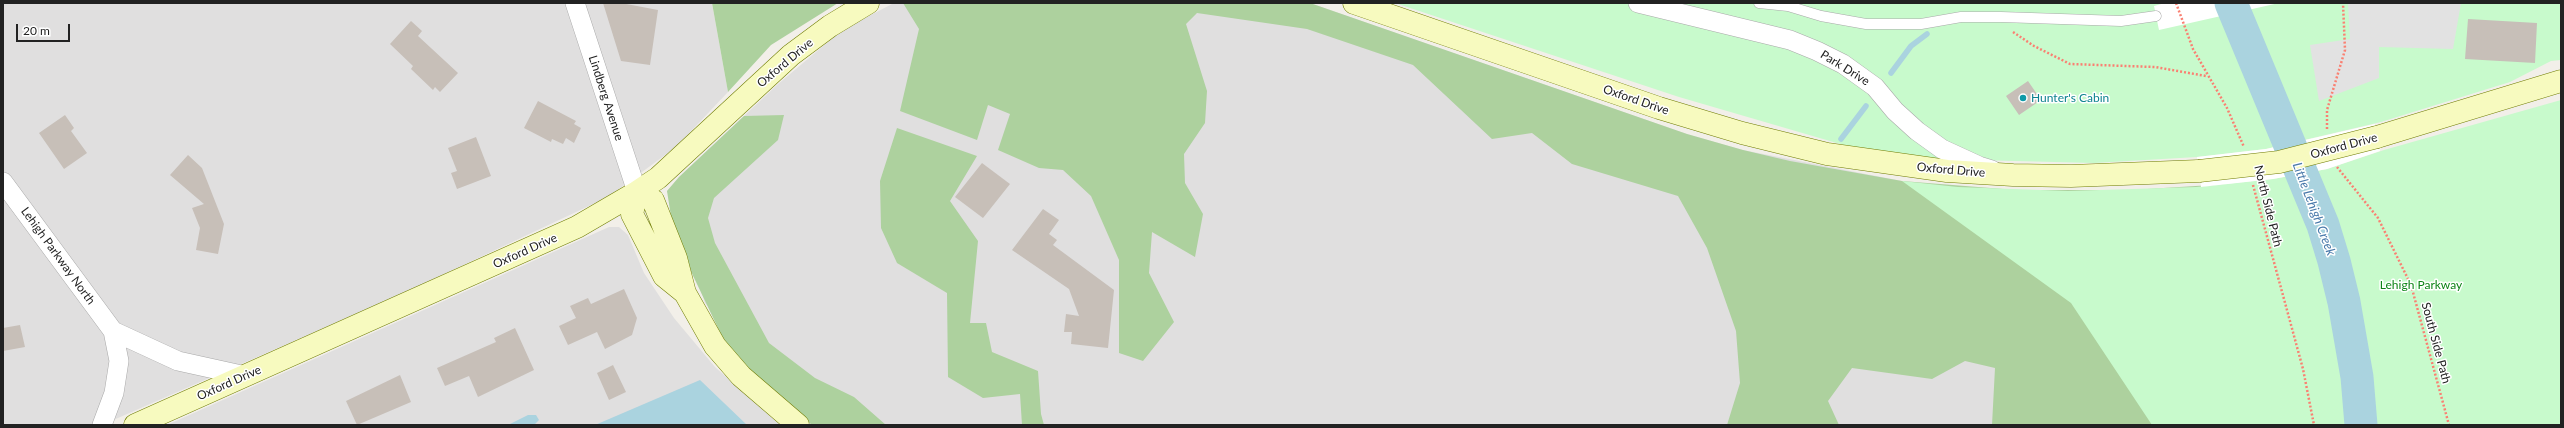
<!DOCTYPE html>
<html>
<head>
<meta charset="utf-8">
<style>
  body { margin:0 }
  #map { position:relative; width:2564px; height:428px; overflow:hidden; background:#f2efe9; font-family:Lato,sans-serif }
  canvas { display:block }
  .frame { position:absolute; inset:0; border:4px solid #222; pointer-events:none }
  .scale { position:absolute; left:16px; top:24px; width:54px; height:18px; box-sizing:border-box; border:2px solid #222; border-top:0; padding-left:5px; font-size:12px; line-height:14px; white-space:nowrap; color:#222; -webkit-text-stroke:3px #fff; paint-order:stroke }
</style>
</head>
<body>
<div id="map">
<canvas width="2564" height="428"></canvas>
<div class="frame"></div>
<div class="scale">20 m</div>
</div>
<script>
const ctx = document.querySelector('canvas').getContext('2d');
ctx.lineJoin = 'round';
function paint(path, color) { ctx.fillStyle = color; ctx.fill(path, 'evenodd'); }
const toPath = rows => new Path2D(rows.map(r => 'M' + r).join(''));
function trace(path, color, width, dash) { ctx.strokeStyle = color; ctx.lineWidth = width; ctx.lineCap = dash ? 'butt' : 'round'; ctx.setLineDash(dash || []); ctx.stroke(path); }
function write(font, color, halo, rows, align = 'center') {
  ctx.font = font + ' Lato,sans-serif'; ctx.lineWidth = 3; ctx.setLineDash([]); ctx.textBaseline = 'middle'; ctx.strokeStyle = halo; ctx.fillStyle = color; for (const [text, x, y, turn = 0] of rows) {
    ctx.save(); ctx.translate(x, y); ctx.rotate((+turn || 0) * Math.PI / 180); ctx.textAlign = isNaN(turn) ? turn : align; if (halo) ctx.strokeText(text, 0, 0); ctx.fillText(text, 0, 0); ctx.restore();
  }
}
const residential = toPath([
  [3,3,712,3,728,92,676,147,608,197,408,291,102,425,3,425],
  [894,3,1310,3,1687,134,1743,150,1902,181,2152,425,812,425,705,303,667,191,679,177,777,85,842,30],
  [609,227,619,227,628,235,644,273,674,318,715,367,780,425,167,425]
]);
const forest = toPath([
  [712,3,838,3,771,45,728,92],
  [903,3,1310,3,1687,134,1743,150,1790,161,1902,181,2016,190,2131,190,2228,184,2298,425,1992,425,1995,368,1965,361,1932,379,1852,368,1828,401,1839,425,1727,425,1740,383,1736,331,1707,248,1678,196,1572,164,1532,133,1492,139,1413,65,1307,29,1197,13,1186,24,1207,91,1205,123,1184,154,1185,183,1203,214,1195,257,1152,232,1149,273,1174,322,1143,361,1119,353,1119,260,1091,196,1063,170,1039,168,998,150,1010,114,988,105,977,140,900,111,919,29],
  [784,115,778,140,714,198,708,218,715,243,769,343,815,378,854,397,886,425,812,425,763,383,728,349,686,261,672,223,667,191,679,177,744,116],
  [897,128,977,156,950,201,978,241,970,323,986,323,992,352,1038,371,1041,414,1044,425,1022,425,1020,394,983,398,948,377,947,293,897,263,881,228,880,181]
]);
const park = toPath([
  [1395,3,2561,3,2561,60,2551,61,2510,82,2381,122,2266,149,2197,157,2094,163,1935,159,1847,146,1679,97],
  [2561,100,2561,425,2152,425,2071,303,1902,181,1958,187,2068,191,2196,187,2273,179,2327,169,2384,150]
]);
const parking = toPath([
  [2348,3,2461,3,2453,49,2379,47,2379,78,2319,101,2310,45,2350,39]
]);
const water = toPath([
  [700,380,747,425,595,425],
  [528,415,536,415,539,420,534,425,508,425]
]);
const pier = toPath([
  [2165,3,2279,3,2159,30,2154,6],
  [2375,124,2380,151,2327,169,2273,179,2201,187,2197,157,2266,149]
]);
const stream = toPath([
  [1891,73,1911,46,1927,34],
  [1841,139,1866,106]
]);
const river = toPath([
  [2231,3,2323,225,2334,261,2344,302,2357,377,2361,425]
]);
const building = toPath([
  [603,3,621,3,658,10,650,65,621,61],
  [2468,19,2537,23,2535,63,2465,59],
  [411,21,422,31,418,36,458,73,440,92,435,87,433,90,411,69,413,66,390,44],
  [2028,81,2041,100,2019,115,2006,96],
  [538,101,576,121,574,124,581,128,574,143,566,138,563,144,552,139,551,142,524,128],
  [65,115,74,128,71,131,87,153,64,169,39,133],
  [476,137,491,176,457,189,451,173,457,171,448,148],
  [188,155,202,168,224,224,218,254,196,250,200,228,192,208,204,204,170,175],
  [982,163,1010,184,983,218,955,197],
  [1043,209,1059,220,1049,234,1057,240,1053,245,1114,290,1108,348,1071,344,1072,332,1064,332,1066,314,1079,316,1069,289,1012,250],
  [624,289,637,318,632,335,605,349,597,332,568,345,559,326,576,318,570,306,588,298,591,304],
  [20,325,25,347,3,351,3,328],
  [515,328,534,370,478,397,469,376,445,386,437,368,496,342,494,338],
  [613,365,626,392,609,400,597,373],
  [400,375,411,402,357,425,346,401]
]);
const path = toPath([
  [2176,3,2193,49,2227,108,2244,147],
  [2013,32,2034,46,2070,64,2155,67,2206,76],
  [2327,129,2327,110,2345,50,2343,3],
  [2337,167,2378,218,2411,285,2449,425],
  [2253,185,2303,369,2314,425]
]);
const lane = toPath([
  [1759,3,1788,6,1821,16,1866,24,1921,24,1961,17,2001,17,2121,21,2156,16]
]);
const street = toPath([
  [575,3,637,192],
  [1638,3,1790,40,1817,51,1843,64,1875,87,1895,111,1917,131,1942,149,1979,166,1992,170],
  [3,182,113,331,119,361,114,393,102,425],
  [113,331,178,361,246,376]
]);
const secondary = toPath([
  [1354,3,1659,108,1742,133,1827,154,1947,171,2013,175,2071,176,2199,171],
  [2377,137,2561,81],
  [637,192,653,200,676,258,685,293,664,276,632,214,637,192],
  [685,293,715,346,741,376,798,425],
  [135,425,577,227,637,192,658,178,791,55,830,26,868,3]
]);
const secondaryBridge = toPath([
  [2199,171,2279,162,2377,137]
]);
const markers = [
  [2023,98,4,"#0f9aa8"]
];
const streetNames = [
  ["Oxford Drive",785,63,-40],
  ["Park Drive",1845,68,32],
  ["Lindberg Avenue",606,98,72],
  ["Oxford Drive",1636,100,19],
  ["Oxford Drive",2344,146,-15],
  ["Oxford Drive",1951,170,5],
  ["North Side Path",2268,206,76],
  ["Oxford Drive",525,251,-24],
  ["Lehigh Parkway North",58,256,54],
  ["South Side Path",2436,343,75],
  ["Oxford Drive",229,383,-24]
];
const cultureNames = [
  ["Hunter's Cabin",2031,98]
];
const parkNames = [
  ["Lehigh Parkway",2421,285]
];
const waterNames = [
  ["Little Lehigh Creek",2314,209,69]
];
paint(residential, '#e0dfdf');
paint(forest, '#add19e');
paint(park, '#c8facc');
paint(parking, '#e2e2e2');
paint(water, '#aad3df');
paint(pier, '#fff');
trace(stream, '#aad3df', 5.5);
trace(river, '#aad3df', 33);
paint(building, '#c7bfb8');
trace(lane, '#a9a9a9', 11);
trace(street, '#a9a9a9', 20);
trace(secondary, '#707d05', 23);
trace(path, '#fa8072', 2.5, [2, 2]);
trace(lane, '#fff', 10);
trace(street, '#fff', 19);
trace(secondary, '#f7fabf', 22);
trace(secondaryBridge, '#707d05', 23, []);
trace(secondaryBridge, '#f7fabf', 22);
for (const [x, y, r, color] of markers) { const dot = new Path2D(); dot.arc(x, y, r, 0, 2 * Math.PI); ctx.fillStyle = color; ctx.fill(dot); trace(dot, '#fff', 1.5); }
write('12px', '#222', '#fff', streetNames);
write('12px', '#0d838f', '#fff', cultureNames, 'left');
write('12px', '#0c8416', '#fff', parkNames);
write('italic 13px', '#4a7aab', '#fff', waterNames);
</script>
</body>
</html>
